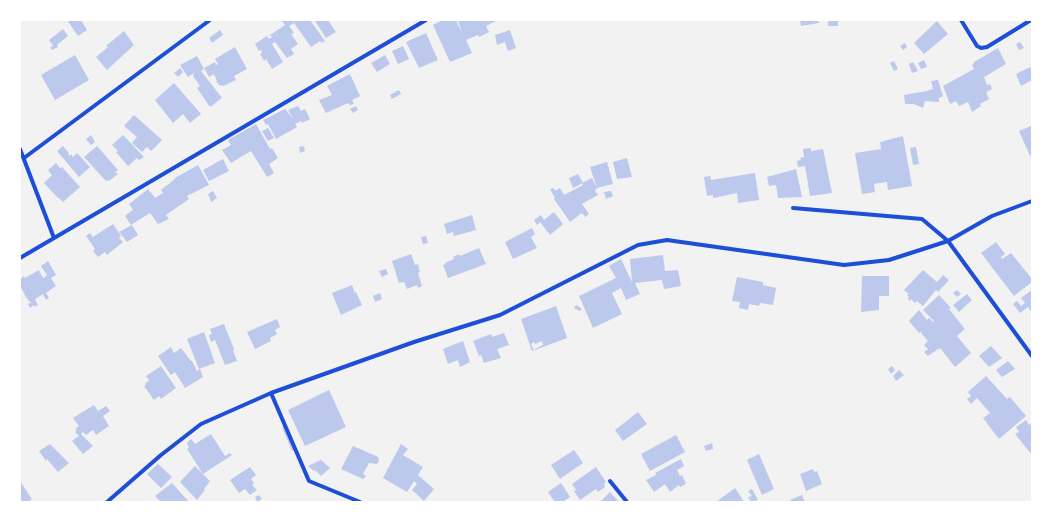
<!DOCTYPE html>
<html>
<head>
<meta charset="utf-8">
<style>
  body { margin:0 }
  #map { position:relative; width:1052px; height:522px; overflow:hidden; background:#f2f2f2; font-family:Manrope,sans-serif }
  canvas { display:block }
  .frame { position:absolute; inset:0; border:21px solid #fff; pointer-events:none }
</style>
</head>
<body>
<div id="map">
<canvas width="1052" height="522"></canvas>
<div class="frame"></div>
</div>
<script>
const ctx = document.querySelector('canvas').getContext('2d');
ctx.lineJoin = 'round';
function paint(path, color) { ctx.fillStyle = color; ctx.fill(path, 'evenodd'); }
const toPath = rows => new Path2D(rows.map(r => 'M' + r).join(''));
function trace(path, color, width, dash) { ctx.strokeStyle = color; ctx.lineWidth = width; ctx.lineCap = dash ? 'butt' : 'round'; ctx.setLineDash(dash || []); ctx.stroke(path); }
const building = toPath([
  [67,20,81,20,87,30,78,36],
  [281,20,310,20,325,41,322,43,320,41,311,47,294,23,289,26,294,33,291,34,298,44,291,49,294,54,287,58,275,42,272,44,283,62,272,69,266,59,264,61,260,54,262,53,261,50,259,51,255,44,267,36,269,39,272,37,270,35,285,25],
  [316,20,328,20,336,32,326,38,315,21],
  [443,20,456,20,462,33,458,20,498,20,486,26,489,32,479,37,478,35,466,40,472,53,450,62,433,25],
  [800,20,818,20,819,23,801,26],
  [828,20,838,20,838,26,828,26],
  [937,21,948,34,924,54,914,43],
  [63,29,68,36,57,45,58,47,52,50,50,47,53,46,49,40],
  [220,30,223,35,212,43,209,38],
  [510,30,516,48,508,51,505,42,497,45,495,35],
  [124,31,134,45,107,70,96,57,108,47,106,46],
  [426,33,438,60,419,68,406,42],
  [1020,42,1024,48,1019,50,1016,44],
  [905,43,907,47,903,50,900,46],
  [403,46,409,59,398,64,392,51],
  [235,47,247,69,234,76,236,80,223,86,219,85,216,81,217,81,214,74,209,77,204,68,215,62,216,65,218,64,215,59],
  [998,48,1006,64,984,77,987,85,990,84,992,89,986,92,989,99,980,104,981,106,972,112,968,102,959,106,956,101,950,104,943,86,974,69,972,65,974,63,974,62],
  [75,55,89,80,55,100,41,75],
  [385,55,390,64,377,72,371,63],
  [197,56,204,69,201,71,222,98,210,107,197,88,200,86,193,76,194,73,188,77,180,65],
  [924,60,927,67,921,69,918,63],
  [894,61,898,69,894,71,890,63],
  [913,62,918,71,912,73,909,64],
  [1030,67,1032,71,1032,80,1021,86,1016,74],
  [180,68,183,72,178,77,174,73],
  [350,74,360,96,352,100,354,104,350,105,348,103,326,113,319,100,332,95,327,86],
  [938,80,943,96,939,98,939,102,925,101,923,108,914,104,905,104,904,95,927,91,933,89,931,81],
  [174,83,201,114,190,123,183,114,173,123,155,100],
  [399,90,401,94,392,99,390,95],
  [298,106,301,111,305,109,310,119,302,123,301,121,295,124,297,127,276,139,268,124,266,125,263,120,285,109,293,119,288,110],
  [356,106,358,110,353,113,350,109],
  [134,115,162,140,151,151,147,147,142,152,132,143,137,137,124,126],
  [256,124,270,149,272,148,278,158,269,164,274,173,267,177,251,151,231,163,222,150,231,145,228,140],
  [1031,126,1032,155,1030,156,1019,131],
  [268,128,274,138,268,141,262,131],
  [91,135,95,142,91,145,86,139],
  [123,135,144,157,139,160,137,158,128,166,116,152,118,151,112,145],
  [903,136,912,186,888,190,887,182,874,184,875,192,862,194,855,153,881,149,880,142],
  [63,146,69,153,68,154,70,156,71,154,73,157,77,153,90,167,79,177,57,151],
  [97,146,118,170,115,172,118,174,109,181,107,180,106,181,84,157],
  [304,146,305,151,300,153,299,147],
  [916,147,919,164,913,165,910,148],
  [811,148,811,151,823,149,832,193,810,196,805,166,798,167,797,161,801,160,800,158,804,157,803,149],
  [627,158,632,177,617,179,613,162],
  [223,159,229,171,209,181,203,170],
  [607,162,613,184,597,188,595,191,598,195,582,204,589,214,585,217,582,213,570,222,554,199,555,198,550,189,554,188,555,191,560,188,564,195,583,185,582,183,592,178,597,188,590,167],
  [56,163,60,168,62,167,80,187,63,202,59,198,58,198,44,183,52,175,48,170],
  [198,165,209,185,187,196,189,199,166,215,169,219,158,224,150,213,131,225,125,216,133,210,129,204,148,189,155,198,163,193,161,190,175,179,175,178],
  [796,169,802,197,778,198,776,185,769,186,767,177],
  [755,173,759,200,738,203,737,193,713,198,713,195,707,196,704,177,710,176,711,180],
  [578,174,583,183,573,188,569,178],
  [213,191,217,198,211,202,208,194],
  [611,191,613,196,606,199,604,192],
  [554,212,563,224,550,235,540,222,537,225,534,220,541,215,544,220],
  [472,215,476,230,454,236,453,232,447,234,444,224],
  [113,224,121,236,119,238,123,242,107,255,105,252,98,257,93,251,95,249,86,236,90,233,93,237],
  [132,225,138,235,127,242,119,232],
  [532,228,535,234,531,237,537,248,513,259,505,242],
  [426,236,428,243,423,244,421,237],
  [996,242,1005,254,1001,257,1002,259,1011,253,1032,279,1032,282,1014,296,981,253],
  [479,248,486,264,448,278,443,265,446,264,445,263,454,259,453,257,459,254,460,256],
  [411,254,415,265,418,264,420,272,418,273,422,286,418,288,417,285,407,289,404,282,399,283,392,261],
  [663,255,665,271,678,270,681,286,664,289,662,280,635,283,640,294,626,300,621,288,612,293,622,314,593,328,579,296,616,278,609,266,621,259,632,282,630,259],
  [48,261,56,275,51,278,56,286,46,293,49,298,46,300,43,294,35,299,38,305,34,307,34,305,30,308,28,304,32,302,30,302,26,297,20,286,20,279,24,276,25,278,39,270,43,278,47,275,41,266],
  [386,269,388,274,382,277,379,271],
  [923,270,937,282,943,275,949,280,938,292,936,290,923,306,917,301,915,303,911,299,910,301,908,299,909,297,907,295,909,294,904,290],
  [862,276,889,276,889,296,879,296,879,310,861,312],
  [737,277,763,282,763,285,776,288,773,305,760,303,759,306,749,304,748,310,739,308,740,302,732,301],
  [352,285,355,293,356,292,362,305,341,315,332,293],
  [957,290,961,294,957,297,953,293],
  [1032,290,1032,313,1028,307,1020,313,1013,304,1017,301,1021,306,1025,303,1021,298],
  [380,293,382,299,375,302,373,296],
  [967,294,972,300,959,312,953,305],
  [939,295,951,308,949,309,965,329,957,336,971,353,955,367,940,348,938,350,938,349,928,356,924,352,928,349,924,345,928,341,921,333,922,331,919,333,909,321,919,310,927,320,929,318,933,322,934,321,923,310],
  [576,305,582,309,580,311,574,308],
  [556,306,567,338,535,350,535,349,543,345,542,341,535,344,534,342,531,344,534,350,532,351,521,319],
  [277,319,280,327,275,330,277,334,270,338,271,341,255,349,247,332],
  [224,324,234,349,233,350,237,361,225,365,215,340,211,342,209,335,212,334,210,329],
  [204,332,215,363,199,369,187,339],
  [504,333,509,345,497,349,501,358,484,363,481,355,479,356,473,341,491,334,492,337],
  [463,341,470,362,460,367,458,360,448,364,443,349],
  [991,346,1002,358,989,367,979,356],
  [171,347,174,353,181,348,191,361,192,361,197,371,200,369,203,377,185,388,175,372,171,375,158,356],
  [1008,361,1015,369,1002,377,996,370],
  [161,366,176,388,161,399,159,396,154,400,144,386,146,385,145,384,149,380,146,376],
  [892,366,895,370,891,374,888,369],
  [899,370,904,375,896,381,893,376],
  [986,376,1007,399,1010,397,1026,416,999,439,983,418,990,413,977,398,971,404,967,399,971,396,968,392],
  [329,390,346,427,305,446,288,410],
  [94,405,98,411,106,406,110,411,103,416,109,426,96,435,93,430,86,435,83,432,81,434,93,446,83,454,72,441,79,436,75,432,77,430,75,429,79,426,73,418],
  [638,412,647,424,623,441,615,430],
  [1026,420,1029,425,1032,423,1032,455,1015,434,1019,432,1016,427],
  [286,425,296,449,292,451,282,427],
  [211,434,225,456,230,453,232,455,203,474,187,449,189,448,187,443,191,439,195,444],
  [676,435,685,452,650,471,641,454],
  [712,443,713,449,706,451,704,446],
  [50,444,69,463,58,472,47,459,46,461,39,451],
  [401,444,408,449,403,455,423,467,418,475,434,489,424,501,412,490,417,484,414,481,407,492,383,478],
  [353,446,378,457,379,461,377,464,369,463,363,474,366,476,363,479,341,469],
  [574,450,583,463,560,479,551,465],
  [759,454,774,489,762,495,747,460],
  [681,459,684,466,677,470,680,476,682,475,686,484,680,487,679,485,670,492,665,484,654,492,646,480,656,475,655,473],
  [321,460,330,468,321,476,315,470,314,471,308,466],
  [158,464,172,477,161,488,147,474],
  [195,466,210,481,204,489,205,490,197,500,180,482],
  [250,467,256,475,251,479,254,483,252,485,257,490,250,495,245,489,239,493,230,480],
  [596,467,606,482,604,484,605,487,598,492,596,489,580,500,574,491,576,490,572,484],
  [813,469,814,472,817,471,822,484,806,491,800,474],
  [20,481,32,499,28,502,20,502],
  [172,483,189,502,161,502,155,496],
  [561,483,570,497,564,501,564,502,555,502,548,492],
  [735,488,744,502,716,502],
  [752,489,758,500,751,502,748,497,752,496,748,491],
  [610,492,619,502,600,502],
  [259,495,262,499,257,502,255,497],
  [802,495,805,502,791,502,790,500]
]);
const minor = toPath([
  [961,20,977,46,981,48,987,47,1031,20],
  [20,149,54,238],
  [24,158,210,20],
  [793,208,922,219,948,241,1032,356],
  [20,258,426,20],
  [271,393,309,481,360,502],
  [610,481,627,502],
  [107,502,161,455,201,424,271,393,414,342,500,315,638,245,667,240,844,265,889,260,948,241,992,216,1032,201]
]);
paint(building, '#bdc9ec');
trace(minor, '#1d4ed8', 4);
</script>
</body>
</html>
